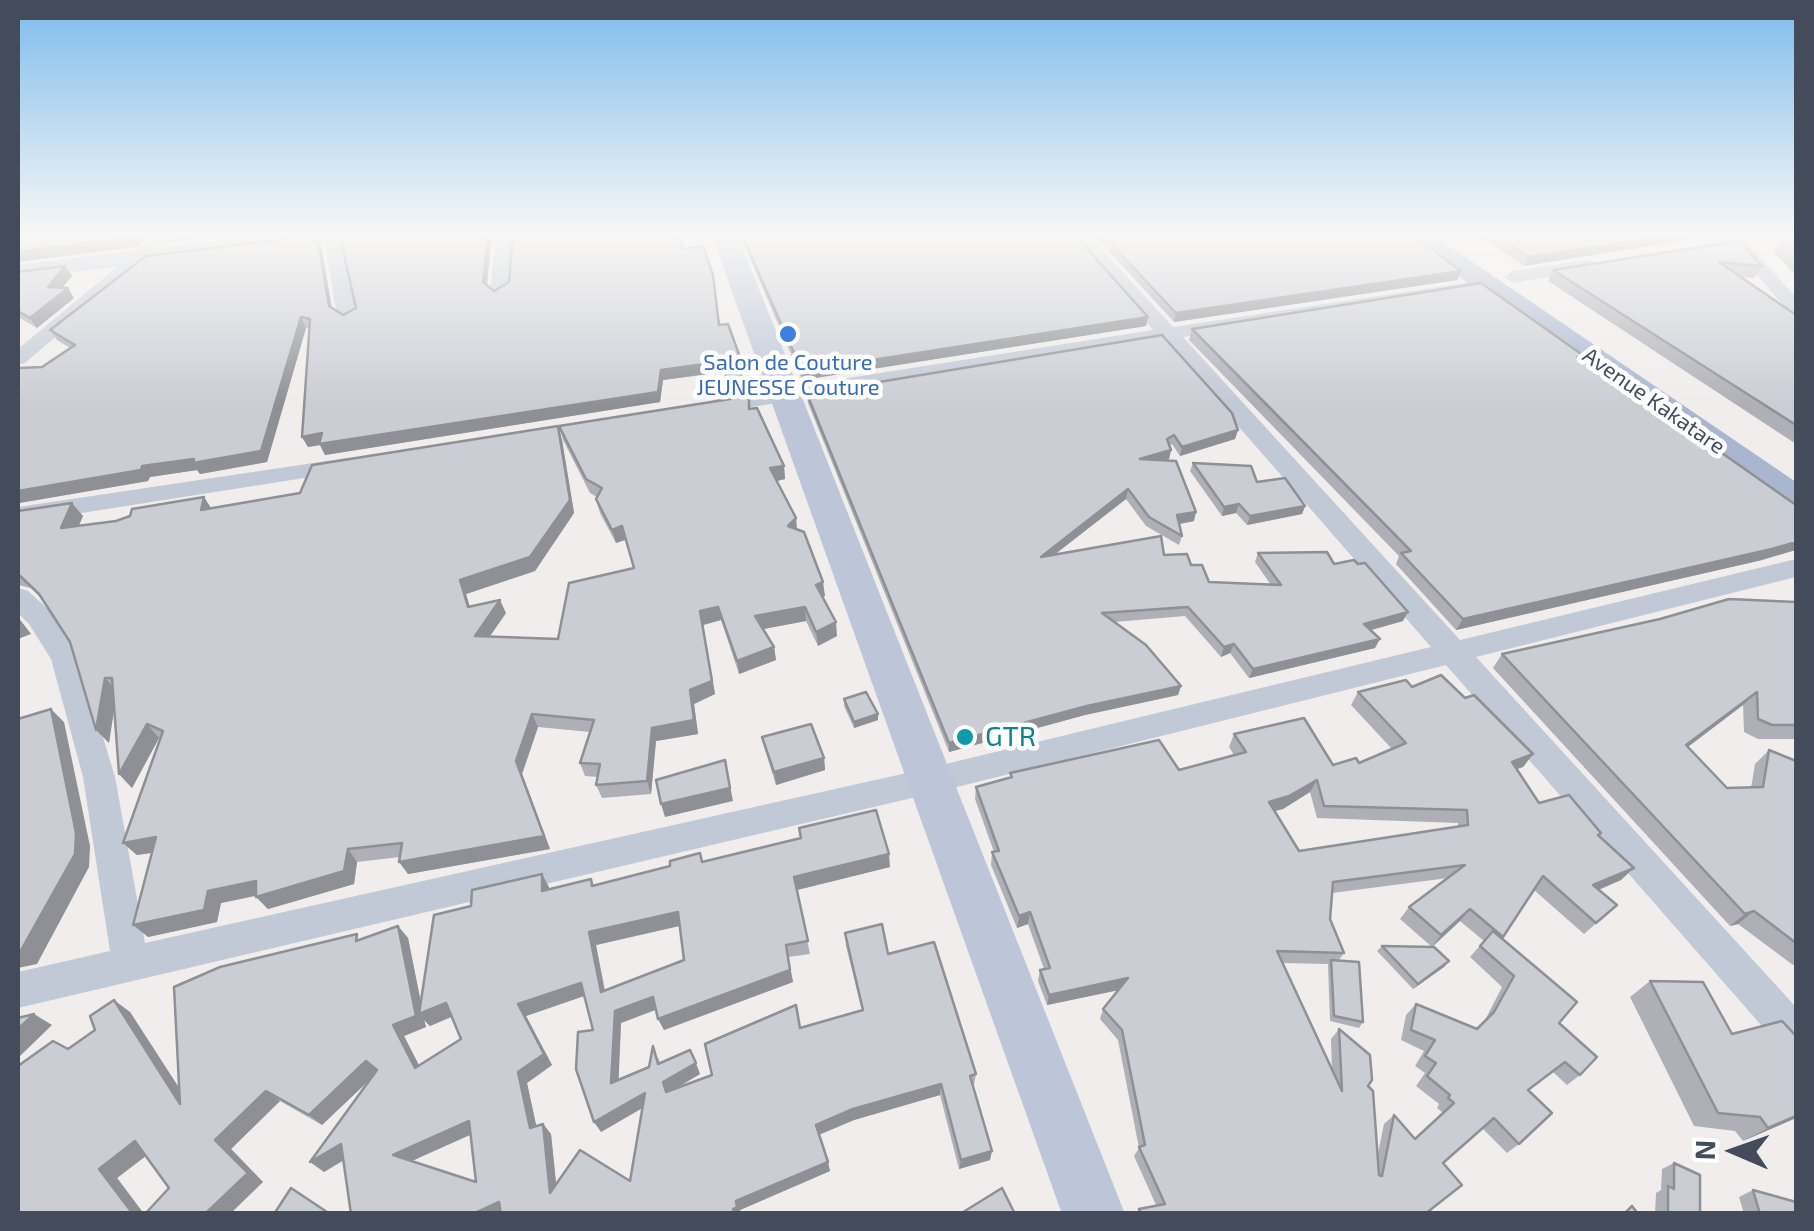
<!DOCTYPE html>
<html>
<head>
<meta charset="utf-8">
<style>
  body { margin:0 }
  #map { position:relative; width:1814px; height:1231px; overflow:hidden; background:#f0edec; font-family:"Exo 2",sans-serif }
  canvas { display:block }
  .frame { position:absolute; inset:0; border:20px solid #444c5c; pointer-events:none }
  .north { position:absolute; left:1684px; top:1101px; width:100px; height:100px; -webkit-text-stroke:8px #fff; paint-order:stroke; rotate:272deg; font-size:28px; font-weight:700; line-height:40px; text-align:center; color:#444c5c }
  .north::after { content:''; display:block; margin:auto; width:35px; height:45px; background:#444c5c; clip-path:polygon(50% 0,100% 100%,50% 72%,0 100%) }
</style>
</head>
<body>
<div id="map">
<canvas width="1814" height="1231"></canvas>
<div class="frame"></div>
<div class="north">N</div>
</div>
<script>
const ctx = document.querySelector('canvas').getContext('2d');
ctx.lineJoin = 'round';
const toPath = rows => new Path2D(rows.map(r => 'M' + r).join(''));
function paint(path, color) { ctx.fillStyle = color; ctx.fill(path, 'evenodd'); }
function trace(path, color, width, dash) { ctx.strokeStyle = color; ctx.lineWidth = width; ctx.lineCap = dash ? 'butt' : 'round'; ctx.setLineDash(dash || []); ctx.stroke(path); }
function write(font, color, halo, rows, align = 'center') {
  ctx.font = font + ' "Exo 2",sans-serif'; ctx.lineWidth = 9; ctx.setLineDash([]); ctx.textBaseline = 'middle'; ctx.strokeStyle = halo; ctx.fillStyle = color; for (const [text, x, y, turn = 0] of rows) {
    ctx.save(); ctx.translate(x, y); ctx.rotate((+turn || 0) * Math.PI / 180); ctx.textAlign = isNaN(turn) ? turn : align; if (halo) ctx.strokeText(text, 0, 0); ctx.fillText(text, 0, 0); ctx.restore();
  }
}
const minor = toPath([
  [158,233,177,233,25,363,18,365,18,349,158,233],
  [323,233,340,233,357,316,354,320,347,322,337,316,323,233],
  [496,233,514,233,508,292,499,298,490,292,496,233],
  [1070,233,1087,233,1173,327,1490,279,1492,283,1483,289,1183,337,1460,640,1796,559,1796,577,1476,657,1796,1007,1796,1054,1782,1049,1446,665,929,794,18,1008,18,972,110,951,83,777,51,659,29,624,18,613,18,588,28,591,49,610,79,658,115,777,145,943,929,768,1431,647,1163,340,715,413,704,406,715,399,1153,330,1070,233],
  [1721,233,1738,233,1796,297,1796,314,1789,312,1721,233],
  [1587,260,1593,261,1593,269,1513,283,1504,277,1513,271,1587,260],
  [347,458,359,465,355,470,18,523,18,507,347,458]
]);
const tertiary = toPath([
  [276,233,337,233,326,240,18,279,18,265,276,233]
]);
const secondary = toPath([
  [711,233,737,233,1125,1214,1062,1214,711,233]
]);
const primary = toPath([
  [1398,233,1430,233,1796,482,1796,513,1782,509,1398,233]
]);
const wall = toPath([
  [339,233,492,233,487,285,494,291,683,249,719,325,741,360,743,370,738,367,743,379,745,389,728,392,726,372,663,380,660,402,325,455,320,445,308,447,302,437,309,328,306,328,267,462,200,474,197,470,150,477,148,481,19,503,42,367,70,348,57,340,50,330,317,235,321,244,332,308,343,315,356,308],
  [739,233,1073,233,1146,326,802,380],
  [1092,233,1410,233,1461,271,1457,280,1174,322],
  [1474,233,1715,233,1712,236,1524,266],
  [1785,233,1796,233,1796,276,1773,251],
  [1739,241,1762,266,1754,278,1740,277,1796,315,1796,444,1548,281,1553,270],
  [65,266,72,276,62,287,74,298,37,328,20,318,18,321,18,272],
  [1192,329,1582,360,1762,560,1456,630,1396,564,1399,556,1189,340],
  [807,394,1238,430,1235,439,1180,456,1172,444,1170,445,1171,450,1169,459,1165,460,1194,521,1179,524,1182,536,1179,545,1146,526,1126,499,1055,554,1164,555,1191,565,1209,582,1271,585,1255,562,1258,553,1334,564,1403,621,1371,630,1375,648,1249,678,1230,653,1221,657,1185,616,1114,622,1181,686,1178,695,1085,715,949,752,808,403],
  [749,396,750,409,784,466,785,479,777,481,796,518,797,530,825,596,822,597,837,636,818,646,806,621,763,629,774,647,776,660,739,674,721,620,703,625,715,694,694,704,698,734,656,741,651,794,602,798,596,785,598,777,585,776,580,763,590,732,538,727,522,774,550,849,408,874,400,857,357,862,354,884,268,909,256,896,221,903,217,922,148,937,152,853,137,855,123,843,160,739,159,738,132,788,119,774,114,707,109,743,70,642,43,600,31,588,18,585,18,511,83,516,78,526,211,508,300,493,562,440,574,513,535,571,466,594,470,607,506,613,490,636,558,639,634,568,625,540,616,543,600,513,596,499,597,497,590,493,563,440,559,426],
  [1193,463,1257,482,1305,506,1302,514,1247,525,1236,513,1222,516,1190,471],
  [1796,602,1796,739,1758,739,1744,732,1743,705,1688,747,1727,788,1751,788,1755,764,1769,750,1796,761,1796,962,1793,965,1738,924,1730,926,1493,668,1502,654],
  [1412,687,1465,698,1533,754,1523,767,1517,769,1539,803,1598,836,1621,880,1599,890,1617,905,1584,934,1534,890,1501,938,1559,1023,1580,1075,1567,1085,1553,1072,1528,1090,1519,1144,1507,1153,1482,1128,1443,1163,1425,1214,1136,1214,1139,1209,1156,1205,1134,1156,1139,1148,1118,1040,1100,1019,1103,1009,1118,990,1047,1005,1038,981,1040,970,1044,969,1028,924,1017,928,991,865,992,852,994,852,975,799,976,787,1010,777,1010,773,1179,770,1234,755,1229,747,1234,734,1333,765,1359,763,1392,749,1351,705,1358,692],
  [1310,792,1317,818,1458,823,1458,827,1299,851,1274,811,1283,809],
  [1448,878,1409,907,1400,919,1432,947,1460,921,1484,941,1470,957,1502,987,1484,1022,1477,1029,1416,1004,1406,1015,1401,1040,1424,1051,1415,1066,1425,1073,1416,1086,1439,1104,1437,1108,1443,1113,1415,1139,1394,1115,1384,1124,1377,1158,1368,1086,1339,1029,1331,1039,1332,1070,1282,963,1328,964,1330,1021,1359,1028,1363,1022,1338,961,1344,953,1330,919,1332,893],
  [844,699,878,720,854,728,844,706],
  [762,737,824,758,825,770,776,785,765,750],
  [700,853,703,862,890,867,797,890,810,954,788,957,793,982,664,1030,656,1009,621,1023,618,1080,649,1067,658,1057,660,1063,700,1074,676,1088,712,1075,800,1028,862,1011,846,946,845,933,888,954,976,1074,974,1085,972,1086,990,1160,959,1169,940,1095,854,1120,819,1135,830,1171,740,1210,351,1214,343,1160,324,1172,370,1079,322,1125,280,1101,231,1149,263,1182,169,1188,146,1156,117,1178,144,1214,18,1214,68,1049,130,1012,179,1088,361,939,398,926,408,938,421,1003,471,906,542,874,549,889,591,879,594,885,670,866],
  [680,926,684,960,605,990,596,945],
  [584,996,593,1030,601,1132,642,1108,630,1181,556,1184,551,1134,543,1124,536,1126,527,1083,552,1065,526,1016],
  [452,1016,461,1039,419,1066,404,1036,426,1027,424,1020,430,1026],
  [470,1134,476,1182,412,1161],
  [1382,946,1449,961,1444,967,1413,989,1377,951],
  [1650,981,1732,1034,1796,1118,1743,1141,1735,1131,1694,1126,1630,997],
  [1674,1163,1700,1214,1655,1214,1656,1193,1661,1190,1662,1169],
  [1753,1190,1796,1214,1744,1214,1739,1197]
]);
const shadedWall = toPath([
  [136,233,154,233,136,247,18,262,18,252],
  [167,233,248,233,172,242],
  [488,233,492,233,486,292,483,282],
  [1685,233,1715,233,1712,236,1524,266,1528,257],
  [317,235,321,244,333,317,329,306],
  [65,266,72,276,55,297,48,287],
  [1461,271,1457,280,1174,322,1176,313],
  [68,288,74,298,37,328,30,318],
  [301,317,306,328,267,462,200,474,197,470,150,477,148,481,19,503,18,501,18,490,142,466],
  [1148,317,1146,326,802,380,802,371],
  [726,361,728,371,663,380,660,402,325,455,320,445,308,447,302,437,661,370],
  [743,379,745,389,728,392,726,381],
  [558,426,562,440,574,513,535,571,466,594,474,621,468,607,460,580],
  [1238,430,1235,439,1180,456,1182,447],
  [1171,450,1169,459,1138,468,1140,459],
  [784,466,785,479,772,482,770,468],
  [1128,489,1126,499,1040,566,1041,557],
  [204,497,213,511,201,510],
  [72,503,83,516,72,542,61,528],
  [1239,504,1236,513,1222,516,1224,507],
  [1305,506,1302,514,1247,525,1250,516],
  [1196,512,1194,521,1174,525,1177,515],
  [796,518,797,531,788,526],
  [622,526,625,540,616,543,612,530],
  [1796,542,1796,550,1762,560,1456,630,1463,619],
  [823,582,825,596,817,599,816,585],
  [500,600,506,613,481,649,475,636],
  [718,607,721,620,703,625,715,694,694,704,698,734,656,741,651,794,647,781,652,728,690,690,700,611],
  [805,607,806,621,758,630,755,616],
  [1408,612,1403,621,1360,633,1364,624],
  [18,617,31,634,18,639],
  [836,622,837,636,818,646,816,632],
  [1380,639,1375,648,1249,678,1253,669],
  [1234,644,1230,653,1221,657,1224,647],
  [774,647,776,660,739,674,737,661],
  [105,678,117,691,109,743,96,730],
  [1181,686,1178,695,1085,715,949,752,949,743,1087,706],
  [1757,692,1743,705,1673,758,1686,745],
  [51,709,64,722,90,846,89,867,37,964,18,968,18,953],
  [532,714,538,727,522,774,550,849,408,874,399,862,516,761],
  [878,714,878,720,854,728,854,722],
  [147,724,159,738,132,788,119,774],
  [1533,754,1523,767,1502,774,1512,762],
  [824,758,825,770,776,785,774,772],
  [725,760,733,801,665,817,661,804],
  [1317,780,1310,792,1283,809,1263,814,1269,802],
  [156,837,169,850,137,855,123,843],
  [348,849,357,862,354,884,268,909,256,897],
  [889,854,890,867,797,890,794,877],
  [1634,868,1621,880,1581,897,1593,885],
  [542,874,549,887,549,904,542,891],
  [256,881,267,893,221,903,217,922,148,937,133,925,208,891],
  [1470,909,1460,921,1432,947,1441,935],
  [1754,911,1738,924,1730,926,1745,914],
  [678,912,683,925,596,945,607,1004,601,992,589,932],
  [1030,912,1028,924,1017,928,1019,916],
  [398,926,408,938,423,1013,446,1003,456,1015,430,1026,424,1020,426,1027,404,1036,426,1079,415,1068,393,1025],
  [786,945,793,982,664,1030,658,1019],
  [1449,961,1444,967,1413,989,1418,984],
  [1128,978,1124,989,1047,1005,1049,995],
  [581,983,587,995,526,1016,552,1065,527,1083,539,1138,530,1128,518,1072,518,1004],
  [653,997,658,1009,621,1023,618,1094,611,1083,615,1011],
  [114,1000,130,1012,196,1114,180,1104],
  [34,1014,52,1025,18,1058,18,1029],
  [366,1061,378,1072,322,1125,309,1115],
  [696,1063,700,1074,668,1093,666,1092,663,1082],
  [941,1084,940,1095,854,1120,818,1135,816,1125,853,1109],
  [266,1091,280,1101,231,1149,263,1182,230,1214,205,1214,215,1140],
  [645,1093,651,1103,601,1132,594,1122],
  [1796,1116,1796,1118,1743,1141,1768,1128],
  [469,1121,479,1131,405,1164,393,1155],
  [543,1124,551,1134,558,1202,550,1193],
  [135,1141,152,1151,117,1178,144,1214,133,1214,99,1169],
  [341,1144,354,1154,324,1172,310,1162],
  [992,1151,990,1160,959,1169,961,1160],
  [828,1162,830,1171,740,1210,741,1214,735,1214,733,1209,736,1201],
  [499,1202,503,1214,473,1214]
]);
const building = toPath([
  [18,233,136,233,130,237,18,252,18,233],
  [339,233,488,233,483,282,494,291,509,282,513,233,678,233,683,249,703,246,713,275,719,325,728,324,741,360,732,354,743,379,726,381,726,361,661,370,658,392,319,444,322,433,302,437,310,319,301,317,261,451,193,463,194,459,142,466,141,470,18,491,18,368,42,367,75,345,50,330,146,256,317,235,329,306,343,315,356,308,339,233],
  [741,233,1073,233,1148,317,802,371,741,233],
  [1101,233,1410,233,1461,271,1176,313,1101,233],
  [1491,233,1685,233,1528,257,1491,233],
  [1785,233,1796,233,1796,246,1784,234,1785,233],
  [1739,241,1762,266,1719,262,1796,315,1796,425,1553,270,1739,241],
  [65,266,48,287,68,288,30,318,18,311,18,272,65,266],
  [1481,283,1584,356,1577,357,1642,397,1796,505,1796,542,1772,549,1463,619,1401,553,1411,551,1192,329,1481,283],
  [1162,335,1232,413,1238,430,1182,447,1174,435,1167,439,1171,450,1140,459,1176,461,1196,512,1177,515,1182,536,1149,517,1128,489,1041,557,1161,536,1164,555,1187,554,1191,565,1202,565,1209,582,1281,585,1258,553,1327,552,1334,564,1354,560,1358,564,1365,563,1408,612,1364,624,1380,639,1253,669,1234,644,1224,647,1188,607,1102,613,1146,645,1181,686,1087,706,949,743,807,394,1162,335],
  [749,396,749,409,757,408,784,466,770,468,796,518,788,526,804,532,823,582,816,585,836,622,816,632,805,607,755,616,774,647,737,661,718,607,700,611,712,681,690,690,694,720,652,728,647,781,596,785,600,764,580,763,594,720,532,714,516,761,544,836,399,862,402,843,348,849,344,871,256,897,256,881,208,891,204,910,133,925,156,837,123,843,163,731,147,724,119,774,112,678,105,678,96,730,70,642,39,594,18,574,18,511,72,503,61,528,116,521,130,516,132,509,204,497,201,510,300,493,312,465,558,426,570,500,530,557,460,580,468,607,500,600,475,636,558,639,569,583,634,568,622,526,612,530,596,499,602,488,586,479,559,426,749,396],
  [1193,463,1251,466,1257,482,1285,478,1305,506,1250,516,1239,504,1224,507,1193,463],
  [1729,599,1796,602,1796,725,1772,725,1758,719,1757,692,1686,745,1727,788,1763,787,1769,750,1796,761,1796,943,1754,911,1745,914,1502,654,1660,619,1729,599],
  [1441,675,1465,698,1474,695,1533,754,1512,762,1539,803,1569,795,1601,833,1598,835,1634,868,1593,885,1617,905,1596,923,1543,876,1503,937,1470,909,1441,935,1409,907,1465,865,1333,882,1330,919,1344,953,1277,951,1342,1091,1339,1029,1370,1055,1372,1080,1368,1086,1373,1091,1379,1175,1382,1176,1394,1115,1415,1139,1454,1103,1448,1098,1450,1095,1427,1076,1436,1063,1425,1056,1435,1040,1411,1030,1416,1004,1477,1029,1494,1012,1514,976,1480,946,1493,931,1577,1002,1559,1023,1597,1057,1580,1075,1565,1062,1528,1090,1552,1113,1519,1144,1494,1118,1443,1163,1462,1185,1425,1214,1141,1214,1139,1209,1165,1204,1139,1147,1145,1145,1122,1030,1103,1009,1128,978,1049,995,1040,970,1050,968,1030,912,1019,916,999,868,992,852,999,851,976,787,1012,777,1010,773,1159,740,1179,770,1246,752,1234,734,1304,718,1333,765,1356,758,1359,763,1406,743,1358,692,1406,680,1412,687,1441,675],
  [1317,780,1324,806,1467,810,1468,825,1299,851,1269,802,1289,796,1317,780],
  [866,692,878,714,854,722,844,699,866,692],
  [51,709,76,833,75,854,20,952,18,953,18,719,51,709],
  [811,724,824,758,774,772,762,737,811,724],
  [725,760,730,788,661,804,656,780,725,760],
  [876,810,889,854,794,877,808,941,786,945,790,970,658,1019,653,997,615,1011,611,1083,649,1067,653,1046,658,1064,690,1050,696,1063,663,1082,666,1092,712,1075,705,1044,796,1005,800,1028,863,1010,845,933,882,924,888,954,934,942,976,1074,970,1076,992,1151,961,1160,941,1084,853,1109,816,1125,828,1162,736,1201,737,1207,733,1209,735,1214,501,1214,499,1202,473,1214,351,1214,341,1144,310,1162,377,1070,366,1061,309,1115,266,1091,215,1140,248,1173,205,1214,145,1214,169,1188,135,1141,99,1169,133,1214,18,1214,18,1066,53,1041,68,1049,95,1030,90,1016,114,1000,180,1104,174,987,220,967,357,934,356,941,398,926,416,1016,393,1025,415,1068,461,1039,446,1003,419,1014,434,915,471,906,472,890,542,874,542,891,591,879,592,886,670,866,670,861,700,853,702,862,801,838,799,828,876,810],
  [678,912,684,960,601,992,589,932,678,912],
  [581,983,593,1030,578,1032,576,1069,594,1122,645,1093,630,1181,580,1150,550,1193,543,1124,530,1128,518,1072,544,1054,518,1004,581,983],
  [469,1121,476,1182,393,1155,469,1121],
  [1382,946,1434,947,1449,961,1418,984,1382,946],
  [1331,960,1359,962,1363,1022,1334,1016,1331,960],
  [1650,981,1703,982,1732,1034,1782,1021,1796,1036,1796,1116,1768,1128,1760,1117,1718,1113,1650,981],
  [34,1014,18,1029,18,1018,34,1014],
  [1674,1163,1700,1175,1700,1214,1668,1214,1668,1186,1674,1189,1674,1163],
  [291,1188,330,1214,274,1214,291,1188],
  [1002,1188,1015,1214,960,1214,1002,1188],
  [1753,1190,1796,1202,1796,1214,1760,1214,1753,1190],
  [1632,1206,1638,1214,1624,1214,1632,1206]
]);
const markers = [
  [788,334,10,"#3f7fe0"],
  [965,737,10,"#0f9aa8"]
];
const farShopnames = [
  ["Salon de Couture",788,363],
  ["JEUNESSE Couture",788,388]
];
const farStreetnames = [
  ["Avenue Kakatare",1654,401,35]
];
const cultureNames = [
  ["GTR",985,737]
];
paint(minor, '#c2c9d6');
paint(tertiary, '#c2c9d6');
paint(secondary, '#bdc6d8');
paint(primary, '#aab6cf');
paint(wall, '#afb0b7');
paint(shadedWall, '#8e9095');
paint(building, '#cbcdd5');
trace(building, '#8e9095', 2.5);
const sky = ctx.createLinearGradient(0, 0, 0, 405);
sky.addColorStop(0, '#7ebcec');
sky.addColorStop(0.58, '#f8f7f6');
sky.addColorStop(1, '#f8f7f600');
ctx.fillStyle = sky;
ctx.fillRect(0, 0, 1814, 405);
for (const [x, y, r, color] of markers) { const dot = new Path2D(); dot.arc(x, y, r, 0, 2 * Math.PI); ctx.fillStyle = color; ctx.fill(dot); trace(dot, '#fff', 4); }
write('22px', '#366cbe', '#fff', farShopnames);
write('22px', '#444c5c', '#fff', farStreetnames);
write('28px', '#0d838f', '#fff', cultureNames, 'left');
</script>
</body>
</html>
